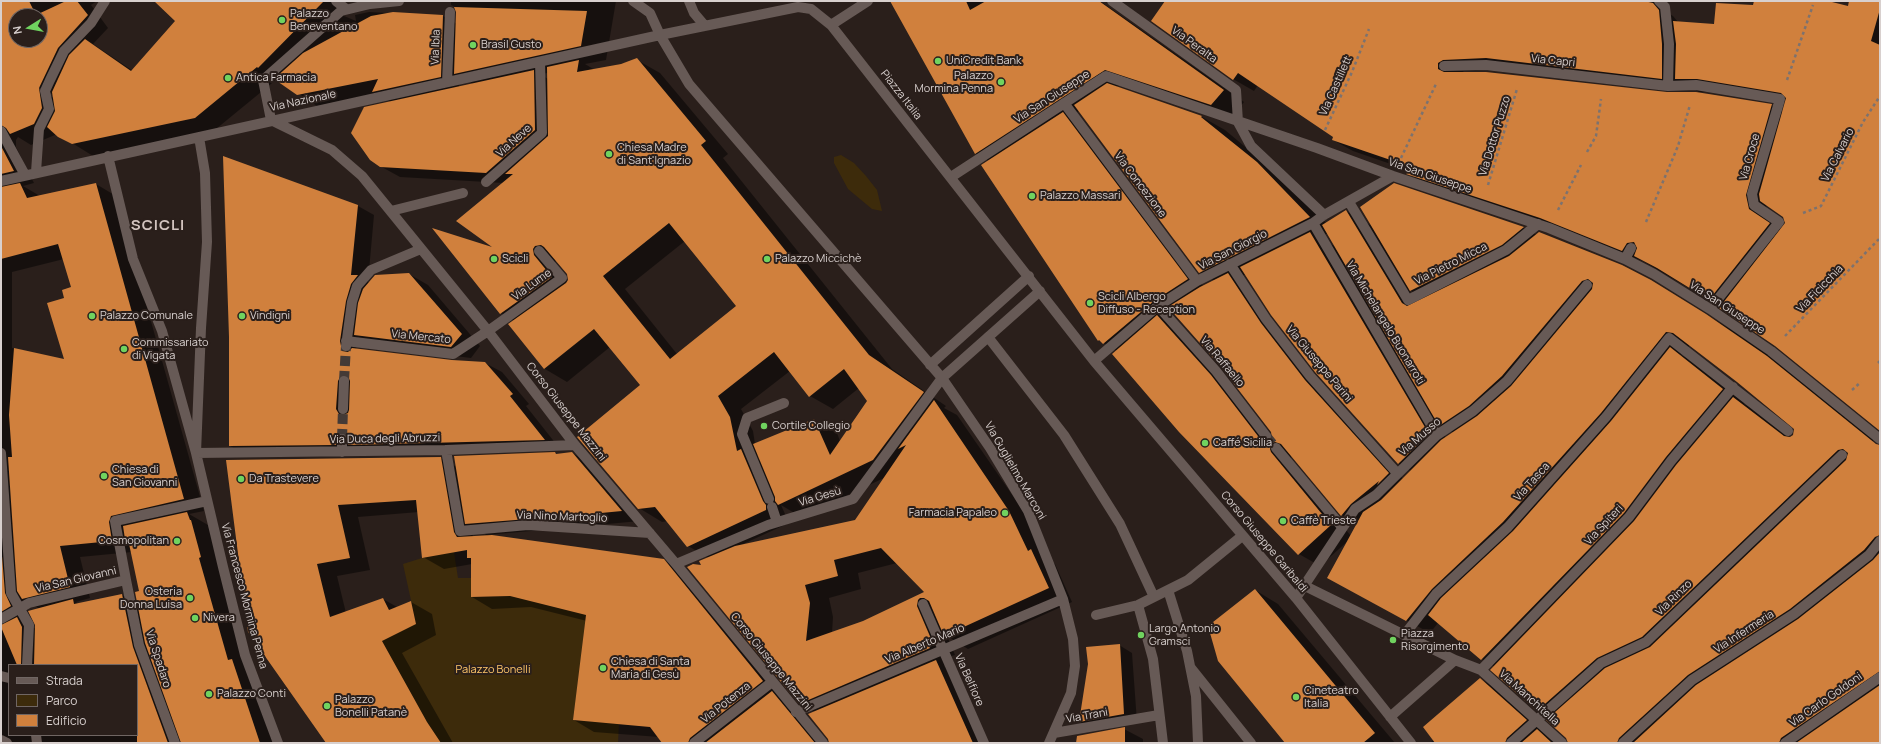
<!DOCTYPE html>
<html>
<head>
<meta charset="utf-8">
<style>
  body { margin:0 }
  #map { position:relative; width:1881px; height:744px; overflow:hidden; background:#2a1f1b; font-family:Manrope,sans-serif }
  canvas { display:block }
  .frame { position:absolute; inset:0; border:2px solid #d8d0ce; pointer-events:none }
  .legend { position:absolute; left:8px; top:664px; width:130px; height:72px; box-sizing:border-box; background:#2a1f1b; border:1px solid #706663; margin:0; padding:5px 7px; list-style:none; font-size:12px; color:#d8d0ce }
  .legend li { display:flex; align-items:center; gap:8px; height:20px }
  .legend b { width:20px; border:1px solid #706663 }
  .north { position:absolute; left:8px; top:8px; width:40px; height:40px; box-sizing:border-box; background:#2a1f1b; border:1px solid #706663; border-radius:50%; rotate:259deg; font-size:11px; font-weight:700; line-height:16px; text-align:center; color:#d8d0ce }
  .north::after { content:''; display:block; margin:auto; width:14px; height:18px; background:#70d35f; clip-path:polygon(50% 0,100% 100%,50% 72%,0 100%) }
</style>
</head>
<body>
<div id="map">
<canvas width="1881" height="744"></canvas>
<div class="frame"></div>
<ul class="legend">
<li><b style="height:5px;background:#675a56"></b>Strada</li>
<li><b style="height:11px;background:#3d2b0b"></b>Parco</li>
<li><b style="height:11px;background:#d0803d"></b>Edificio</li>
</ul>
<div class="north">N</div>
</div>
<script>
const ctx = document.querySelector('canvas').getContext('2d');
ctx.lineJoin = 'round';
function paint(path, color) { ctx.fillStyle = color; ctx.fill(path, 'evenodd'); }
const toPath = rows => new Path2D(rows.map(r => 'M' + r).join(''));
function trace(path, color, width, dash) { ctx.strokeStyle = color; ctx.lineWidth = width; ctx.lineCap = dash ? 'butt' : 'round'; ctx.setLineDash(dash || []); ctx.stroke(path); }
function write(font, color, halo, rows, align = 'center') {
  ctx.font = font + ' Manrope,sans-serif'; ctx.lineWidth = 4; ctx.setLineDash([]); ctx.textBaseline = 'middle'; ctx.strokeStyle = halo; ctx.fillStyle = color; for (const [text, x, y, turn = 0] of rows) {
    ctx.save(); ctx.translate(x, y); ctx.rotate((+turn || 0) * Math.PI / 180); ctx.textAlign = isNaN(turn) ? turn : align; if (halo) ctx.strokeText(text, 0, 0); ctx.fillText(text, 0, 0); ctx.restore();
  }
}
const green = toPath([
  [841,155,854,163,866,176,877,190,882,211,872,209,848,189,834,163,834,157],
  [454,552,458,578,471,578,471,597,510,596,586,615,573,720,619,724,618,743,441,743,427,722,382,641,416,623,403,564,422,558]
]);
const shadow = toPath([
  [1,1,97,1,91,5,108,28,93,44,133,71,176,21,156,1,331,1,344,10,337,13,356,21,355,15,369,12,443,16,457,24,457,12,455,7,451,5,451,1,616,1,606,60,585,64,595,70,637,60,660,73,728,154,723,158,892,369,946,406,944,408,957,415,1033,525,1049,560,1055,564,1072,602,968,649,947,636,955,655,951,656,954,662,944,666,956,673,987,743,830,743,829,739,815,712,800,703,704,566,709,558,688,546,668,521,662,522,639,508,641,385,610,347,567,382,545,369,510,325,514,321,501,313,434,230,497,250,504,183,400,177,380,166,391,102,376,94,317,106,277,79,216,129,93,156,56,133,55,135,31,145,18,137,16,140,16,147,34,183,23,186,40,196,96,184,116,196,204,511,189,514,208,525,275,743,1,743],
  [16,16,40,16,40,40,16,40],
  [548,73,548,79,540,74],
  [460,76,473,84,459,87],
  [35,85,54,95,54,98,34,87],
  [685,241,737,306,677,354,625,289],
  [64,259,73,288,65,298,65,360,12,348,12,272],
  [557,260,568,273,569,280,568,282,556,269,555,262],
  [790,371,810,396,833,409,859,388,869,401,840,441,837,433,814,420,755,444,753,431,741,409],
  [757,454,762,462,759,460],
  [884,478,856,521,741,545,789,523,781,505,801,517],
  [132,552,140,591,139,605,122,595,79,604,76,602,90,598,80,557],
  [897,563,925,593,863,622,832,633,833,617,829,598,861,589,858,573],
  [24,600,40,609,36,629,23,622,31,618,25,606],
  [9,665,137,665,137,735,9,735],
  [891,1,1100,1,1244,102,1232,116,1126,81,1116,87,1202,117,1225,130,1280,176,1326,223,1346,211,1372,226,1394,184,1524,228,1537,235,1650,281,1730,329,1791,371,1874,439,1868,450,1880,459,1880,743,1569,743,1567,738,1550,718,1537,711,1495,667,1482,659,1438,623,1430,633,1352,591,1349,540,1320,566,1299,554,1117,351,1099,340,989,161,975,153],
  [1079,111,1200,272,1215,281,1203,286,1082,124,1069,117],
  [1328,233,1336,247,1319,238],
  [1246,274,1316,371,1399,464,1411,471,1403,479,1326,393,1237,279],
  [1408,289,1425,299,1417,303],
  [1173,311,1222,366,1272,432,1274,436,1272,440,1232,388,1178,328,1163,320],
  [1690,345,1793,425,1795,432,1791,438,1757,411,1744,404,1745,402,1693,361,1681,355],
  [1438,424,1454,433,1446,438],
  [1292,455,1342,515,1357,524,1351,536,1292,465,1290,461],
  [1166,1,1660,1,1661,9,1673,16,1678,22,1715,25,1754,6,1755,1,1821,1,1848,8,1850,1,1880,1,1880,428,1776,345,1721,307,1643,261,1561,229,1427,185,1408,173,1411,171,1353,151,1333,140,1334,136,1258,85,1254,91,1233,79],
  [1507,70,1682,82,1699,92,1721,91,1786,102,1783,112,1771,105,1461,73,1464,71],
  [1766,204,1783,216,1786,223,1781,230,1769,221],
  [358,206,374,215,368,282,370,283,409,274,428,285,480,346,471,358,374,346,358,337,356,350,452,361,485,363,502,372,529,404,526,406,560,449,366,454,353,446,352,454,246,455,230,446],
  [572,453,591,464,640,521,487,535,663,560,684,572,824,743,663,743,659,737,594,732,574,720,587,621,531,607,492,609,472,597,472,564,444,569,423,557,419,512,358,517,370,570,337,576,346,613,383,599,397,607,411,602,432,614,436,635,402,653,453,743,328,743,228,461,440,458,457,467],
  [471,526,488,536,473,537],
  [1255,590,1278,604,1395,743,1287,743],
  [1119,645,1132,653,1137,722,1093,729,1080,722],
  [1480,679,1503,692,1559,743,1430,743,1476,703],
  [1124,729,1143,739,1143,743,1072,743]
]);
const building = toPath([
  [1,1,29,1,36,15,66,1,77,1,88,15,58,48,39,88,42,108,34,124,10,134,6,128,1,125],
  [16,16,40,16,40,40,16,40],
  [154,1,324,1,258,68,257,67,195,118,72,144,58,137,47,127,55,111,52,92,69,55,85,39,131,71,175,21],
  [890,1,966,1,970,10,986,1,1099,1,1224,90,1211,105,1105,70,975,154],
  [1165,1,1644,1,1653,3,1659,10,1662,44,1662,79,1486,58,1443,60,1438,63,1438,69,1444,72,1486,72,1667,92,1696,92,1772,104,1746,195,1749,209,1770,223,1709,300,1657,268,1634,256,1637,248,1634,242,1627,243,1622,251,1540,218,1406,174,1414,168,1332,140,1333,137,1238,73,1233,80,1151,21],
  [1754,1,1828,1,1848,6,1849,1,1880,1,1880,9,1871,41,1880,45,1880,431,1775,346,1719,308,1785,223,1783,217,1760,201,1759,194,1786,98,1781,93,1697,79,1675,79,1676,44,1673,21,1714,24,1716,3,1753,5],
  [454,7,587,11,581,46,454,74,456,12],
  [393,12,443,15,441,77,372,92,378,79,297,95,274,79,303,53,371,16],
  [637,58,706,141,701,145,869,355,924,392,873,460,778,505,775,501,775,497,753,444,814,419,830,455,867,401,844,369,809,397,774,352,718,396,730,417,737,451,741,449,763,501,766,505,766,510,687,547,655,507,638,509,577,437,640,385,594,329,544,369,508,324,566,283,568,280,567,274,544,247,541,245,535,246,533,249,534,255,552,277,500,314,432,228,492,247,456,221,513,174,505,174,548,136,547,67,579,60,577,72,621,64],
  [669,223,736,306,670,359,603,276],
  [534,70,535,130,486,173,380,167,370,160,351,133,364,107],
  [1107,83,1202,116,1201,117,1257,162,1310,217,1199,273,1074,105],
  [1063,112,1188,279,1154,301,1103,344,1099,340,1098,341,981,165],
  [1,146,14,171,1,174],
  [223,156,358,205,351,275,358,275,351,284,346,301,340,341,342,351,348,352,352,348,452,360,485,362,513,394,510,396,545,440,348,445,348,436,342,433,336,436,336,445,229,446,229,337],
  [341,375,348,376,350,381,349,410,348,413,343,415,339,414,336,409,338,381],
  [20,183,27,198,96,183,184,499,111,516,109,522,112,541,60,546,70,587,22,599,17,591,8,457,12,457,9,415,14,348,64,359,47,303,64,298,62,290,71,287,58,244,1,259,1,187],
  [1394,183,1524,227,1502,245,1410,291,1360,207],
  [1346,210,1402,303,1407,306,1509,256,1539,232,1622,265,1651,280,1706,314,1767,356,1876,444,1880,445,1880,535,1875,537,1864,550,1790,609,1688,675,1619,738,1617,743,1568,743,1566,738,1546,720,1605,668,1650,647,1846,460,1848,453,1843,449,1838,450,1642,637,1597,658,1537,711,1490,670,1634,521,1676,465,1733,397,1784,436,1790,437,1793,435,1794,429,1737,382,1673,333,1666,332,1601,413,1503,522,1432,589,1406,621,1327,578,1363,512,1381,500,1441,440,1477,416,1511,386,1592,289,1593,283,1588,279,1582,281,1502,376,1469,406,1439,426,1322,225],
  [1310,232,1429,434,1398,464,1315,372,1271,315,1240,267],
  [409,273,462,334,451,347,354,335,358,303,363,289,375,275],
  [1228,273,1261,323,1305,380,1389,473,1377,485,1379,481,1351,504,1341,516,1281,444,1275,442,1272,443,1270,449,1271,452,1331,525,1298,555,1179,432,1112,354,1157,315,1211,375,1261,440,1264,442,1270,441,1272,438,1271,432,1221,367,1168,307,1200,287],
  [1670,347,1723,389,1666,457,1624,513,1481,660,1428,615,1441,598,1513,531,1611,421],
  [934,400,1009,511,1028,551,1031,549,1049,588,944,636,929,601,924,598,920,598,918,600,917,606,932,641,928,643,930,648,799,704,687,567,693,564,701,565,699,561,735,546,855,520,906,445,898,449],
  [881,548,924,592,863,621,806,641,810,603,805,585,838,576,834,560],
  [555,452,556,454,572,452,622,511,538,519,528,519,465,524,454,456],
  [441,457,454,532,457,537,492,535,664,559,763,681,690,738,688,743,662,743,650,727,573,720,586,615,510,596,471,597,471,558,467,558,467,550,422,558,416,500,338,505,350,558,317,564,330,617,383,598,389,610,411,601,416,624,382,641,427,722,441,743,326,743,248,632,226,460],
  [187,512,190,520,191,520,201,557,199,558,228,660,232,659,260,743,181,743,145,643,135,592,139,591,128,539,125,539,123,526],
  [1,544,5,593,11,606,1,612],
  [1880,552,1880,671,1781,738,1779,743,1633,743,1696,685,1798,619,1873,560],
  [1255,589,1375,733,1363,743,1285,743,1218,661,1208,626],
  [122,594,133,647,168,743,137,743,137,665,34,665,35,625,28,611,73,599,74,604],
  [17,617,22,627,21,665,17,665,1,627,1,625],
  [1120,644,1124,714,1079,722,1088,664,1086,647],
  [936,660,973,743,829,743,828,739,808,714],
  [1480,678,1527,720,1507,738,1505,743,1435,743,1423,727],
  [1880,685,1880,743,1796,743],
  [772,691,815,743,705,743],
  [1125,727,1125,743,1076,743,1077,736],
  [1537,729,1552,743,1521,743]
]);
const minorTunnel = toPath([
  [344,381,346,346],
  [1266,436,1276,448],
  [342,439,343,409]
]);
const path = toPath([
  [1787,80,1813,5],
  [1325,130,1352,72,1369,29],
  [1587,152,1596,136,1601,99],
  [1401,158,1436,84],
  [1488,185,1517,89],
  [1558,210,1581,165],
  [1803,213,1821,206,1863,122,1880,96],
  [1646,222,1678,146,1690,105],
  [1785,336,1880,238],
  [1878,363,1880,361],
  [1852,390,1861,382]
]);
const minor = toPath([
  [336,1,346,9],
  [399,1,370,4,341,11,263,80,271,120,332,150,362,176,488,331,575,445,676,564,823,743],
  [633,1,650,13,660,35,689,84,942,378,990,448,1028,511,1063,599,1073,639,1075,666,1071,693,1049,743],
  [689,1,694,13,705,26],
  [1112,1,1236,90,1238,122,1251,146,1324,215],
  [1659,1,1665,7,1669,44,1668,86],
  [831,25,868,1],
  [1444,66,1486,65,1668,86,1696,85,1780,99,1752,194,1754,205,1779,222,1710,309],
  [447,82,450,12],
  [1064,103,1197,281],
  [1,131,25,175],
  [199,137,205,173,207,242,201,328,196,453,446,450,575,445],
  [108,156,133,259,162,331,196,453,223,567,245,655,278,743],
  [36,172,39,129,49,109,45,91,50,80,64,51,91,23,105,1],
  [951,177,1106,76,1317,148,1393,176,1549,228,1625,259,1654,274,1710,309,1771,351,1880,439],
  [1,181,660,35,798,7,811,9,831,25,1094,361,1296,598,1411,743],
  [486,182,542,133,540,62],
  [1349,202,1408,300,1506,250,1538,224],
  [391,211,463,193],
  [1313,223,1437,435],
  [1625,259,1631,248],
  [1230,264,1266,319,1310,376,1397,473],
  [1158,306,1216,371,1266,436],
  [988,337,1064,435,1120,524,1154,597],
  [346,341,453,354,488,331,562,278,539,251],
  [346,346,352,302,357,286,371,270,421,249],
  [1094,361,1158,306,1197,281,1313,223,1324,215,1393,176],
  [930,365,1029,276],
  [343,409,344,381],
  [1276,448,1342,527],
  [446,450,460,531,528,525,650,533],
  [342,452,342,439],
  [1,453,11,593,29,625,27,665],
  [769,499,742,434,747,418,784,403],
  [772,507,777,522],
  [676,564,768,525,853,499,942,378,1040,291],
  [126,580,139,645,175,743],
  [1305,586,1455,660,1390,717],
  [1168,590,1187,651,1196,696,1198,743],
  [1296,598,1355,509,1376,495,1437,435,1473,411,1507,381,1587,285],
  [923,604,984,743],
  [1138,605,1153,659,1163,743],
  [1096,615,1138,605,1188,580,1242,536],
  [1,619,29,603,126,580,115,521,207,501],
  [1405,634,1436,594,1508,527,1606,417,1669,338,1788,431],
  [1455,660,1481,670,1562,743],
  [1191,668,1251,743],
  [1481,670,1629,517,1671,461,1733,387],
  [1,676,9,678],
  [796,712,1063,599],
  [1054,733,1159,715],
  [36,735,37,743],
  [1,740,7,743],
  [694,743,772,682],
  [1511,743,1601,663,1646,642,1842,455],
  [1623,743,1692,680,1794,614,1869,555,1880,541],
  [1785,743,1880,677]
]);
const markers = [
  [282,20,4,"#70d35f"],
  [473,45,4,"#70d35f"],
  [938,61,4,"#70d35f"],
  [228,78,4,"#70d35f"],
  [1001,82,4,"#70d35f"],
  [609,154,4,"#70d35f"],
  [1032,196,4,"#70d35f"],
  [494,259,4,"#70d35f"],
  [767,259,4,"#70d35f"],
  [1090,303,4,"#70d35f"],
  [92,316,4,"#70d35f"],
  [242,316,4,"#70d35f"],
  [124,349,4,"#70d35f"],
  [764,426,4,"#70d35f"],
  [1205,443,4,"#70d35f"],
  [104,476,4,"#70d35f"],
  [241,479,4,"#70d35f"],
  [1005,513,4,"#70d35f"],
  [1283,521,4,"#70d35f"],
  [177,541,4,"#70d35f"],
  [190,598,4,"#70d35f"],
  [195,618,4,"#70d35f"],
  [1141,635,4,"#70d35f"],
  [1393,640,4,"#70d35f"],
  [603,668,4,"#70d35f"],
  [209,694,4,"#70d35f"],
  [1296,697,4,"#70d35f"],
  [327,706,4,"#70d35f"]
];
const poiNames = [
  ["Palazzo",290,14],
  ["Beneventano",290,27],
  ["Brasil Gusto",481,45],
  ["UniCredit Bank",946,61],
  ["Palazzo",993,76,"right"],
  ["Mormina Penna",993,89,"right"],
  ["Antica Farmacia",236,78],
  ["Chiesa Madre",617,148],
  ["di Sant'Ignazio",617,161],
  ["Palazzo Massari",1040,196],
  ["Scicli",502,259],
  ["Palazzo Miccichè",775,259],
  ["Scicli Albergo",1098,297],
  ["Diffuso - Reception",1098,310],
  ["Palazzo Comunale",100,316],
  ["Vindigni",250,316],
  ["Commissariato",132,343],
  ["di Vigata",132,356],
  ["Cortile Collegio",772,426],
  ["Caffé Sicilia",1213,443],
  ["Chiesa di",112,470],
  ["San Giovanni",112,483],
  ["Da Trastevere",249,479],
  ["Farmacia Papaleo",997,513,"right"],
  ["Caffè Trieste",1291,521],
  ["Cosmopolitan",169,541,"right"],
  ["Osteria",182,592,"right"],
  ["Donna Luisa",182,605,"right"],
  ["Nivera",203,618],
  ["Largo Antonio",1149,629],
  ["Gramsci",1149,642],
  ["Piazza",1401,634],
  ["Risorgimento",1401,647],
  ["Chiesa di Santa",611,662],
  ["Maria di Gesù",611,675],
  ["Cineteatro",1304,691],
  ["Italia",1304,704],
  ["Palazzo Conti",217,694],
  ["Palazzo",335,700],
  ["Bonelli Patanè",335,713]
];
const streetNames = [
  ["Via Peralta",1194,45,36],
  ["Via Ibla",436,47,-88],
  ["Via Capri",1553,61,6],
  ["Via Castillett",1336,86,-66],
  ["Piazza Italia",901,95,52],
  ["Via San Giuseppe",1052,97,-33],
  ["Via Nazionale",303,101,-12],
  ["Via Dottor Puzzo",1495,136,-73],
  ["Via Neve",514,141,-42],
  ["Via Calvario",1838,155,-63],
  ["Via Croce",1750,157,-74],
  ["Via San Giuseppe",1430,176,19],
  ["Via Concezione",1140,185,53],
  ["Via San Giorgio",1233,250,-27],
  ["Via Pietro Micca",1451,264,-27],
  ["Via Lume",532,285,-36],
  ["Via Ficicchia",1820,289,-46],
  ["Via San Giuseppe",1727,308,33],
  ["Via Michelangelo Buonarroti",1385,323,59],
  ["Via Mercato",421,337,6],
  ["Via Raffaello",1222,362,50],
  ["Via Giuseppe Parini",1319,364,50],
  ["Corso Giuseppe Mazzini",566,412,52],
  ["Via Musso",1420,437,-41],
  ["Via Duca degli Abruzzi",385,439,-1],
  ["Via Guglielmo Marconi",1015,471,60],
  ["Via Tasca",1532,482,-48],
  ["Via Gesù",820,497,-17],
  ["Via Nino Martoglio",562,517,2],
  ["Via Spiteri",1604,525,-47],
  ["Corso Giuseppe Garibaldi",1264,542,50],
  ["Via San Giovanni",76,580,-13],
  ["Via Francesco Mormina Penna",244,596,75],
  ["Via Rinzo",1674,598,-44],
  ["Via Infermeria",1744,632,-33],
  ["Via Alberto Mario",925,644,-23],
  ["Via Spadaro",158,659,72],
  ["Corso Giuseppe Mazzini",771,662,51],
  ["Via Belfiore",969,680,66],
  ["Via Manchitella",1529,698,42],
  ["Via Carlo Goldoni",1826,700,-35],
  ["Via Potenza",726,703,-38],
  ["Via Trani",1087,716,-10]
];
const parkNames = [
  ["Palazzo Bonelli",493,670]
];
const districtNames = [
  ["SCICLI",158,226]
];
paint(green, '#3d2b0b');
paint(shadow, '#0007');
paint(building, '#d0803d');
trace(minorTunnel, '#443a36', 10, [10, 5]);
trace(path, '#7c726f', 2.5, [3, 3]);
trace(minor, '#675a56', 10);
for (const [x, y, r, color] of markers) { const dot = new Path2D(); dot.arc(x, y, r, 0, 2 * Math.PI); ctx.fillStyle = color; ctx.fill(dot); trace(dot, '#2a1f1b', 1.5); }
write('11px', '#d8d0ce', '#2a1f1b', poiNames, 'left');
write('11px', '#d8d0ce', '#2a1f1b', streetNames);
write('11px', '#fdc569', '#2a1f1b', parkNames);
ctx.letterSpacing = '1px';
write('bold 15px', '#d2c3be', '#2a1f1b', districtNames);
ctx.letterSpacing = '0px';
</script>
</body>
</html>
